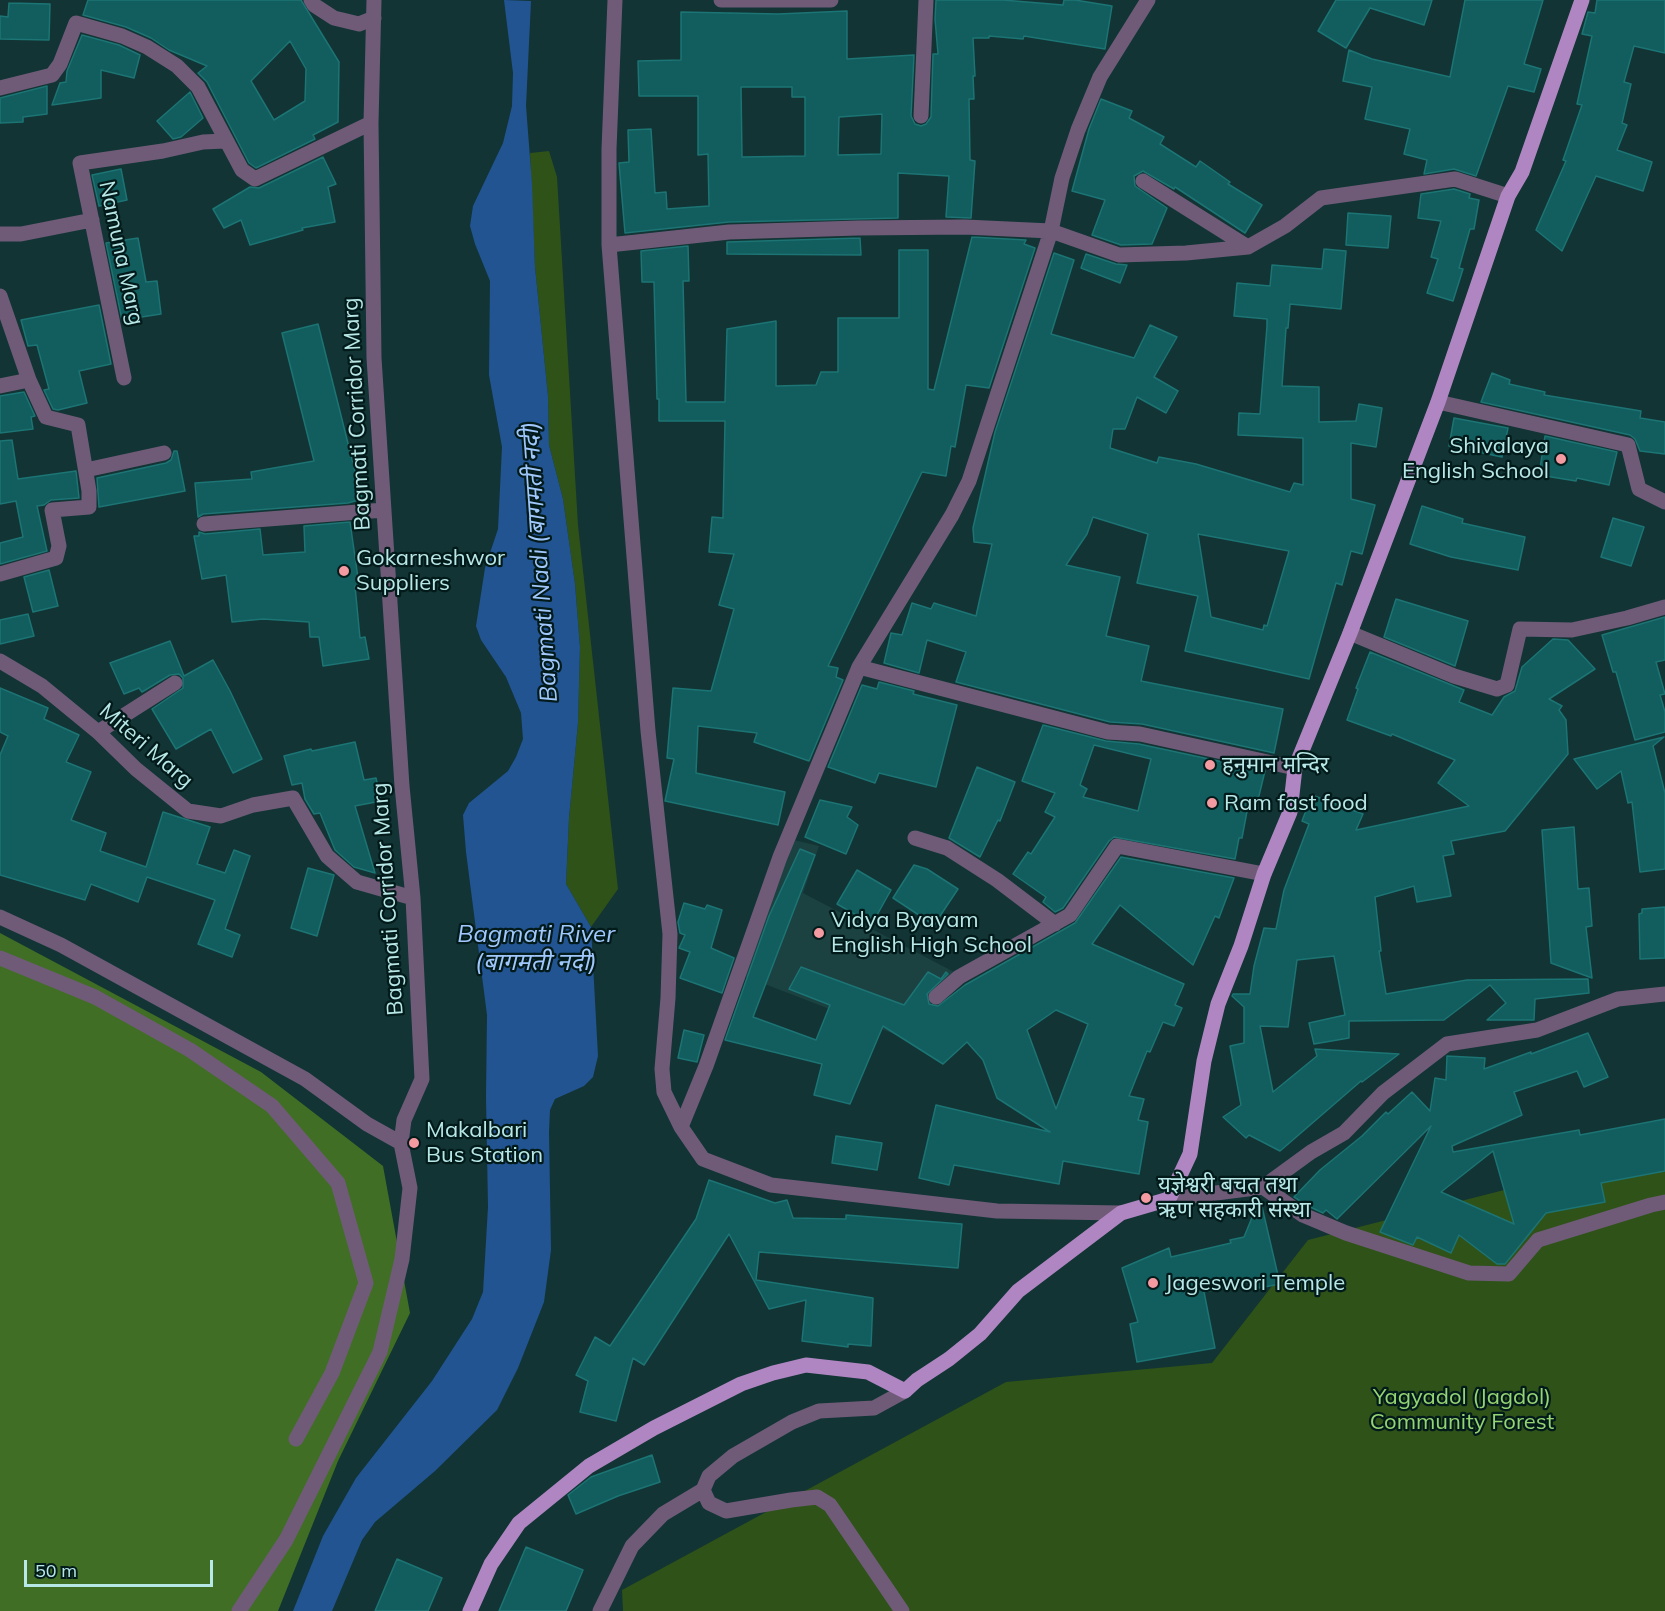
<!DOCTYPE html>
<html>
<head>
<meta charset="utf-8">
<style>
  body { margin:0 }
  #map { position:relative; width:1665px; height:1611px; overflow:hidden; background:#123434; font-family:Mulish,sans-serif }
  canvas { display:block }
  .scale { position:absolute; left:24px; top:1560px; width:189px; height:27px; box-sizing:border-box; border:3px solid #b8e7e7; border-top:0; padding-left:8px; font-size:18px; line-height:21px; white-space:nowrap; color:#b8e7e7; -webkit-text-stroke:4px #031a1a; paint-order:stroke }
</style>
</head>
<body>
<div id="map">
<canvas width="1665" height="1611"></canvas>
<div class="scale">50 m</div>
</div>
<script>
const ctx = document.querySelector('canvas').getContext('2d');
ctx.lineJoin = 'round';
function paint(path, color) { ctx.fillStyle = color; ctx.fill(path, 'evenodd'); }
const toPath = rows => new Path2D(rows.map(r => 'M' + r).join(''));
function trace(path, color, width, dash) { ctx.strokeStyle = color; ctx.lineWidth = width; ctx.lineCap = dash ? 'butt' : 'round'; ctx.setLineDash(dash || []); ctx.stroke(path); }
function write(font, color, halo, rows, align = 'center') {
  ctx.font = font + ' Mulish,"Noto Sans Devanagari",sans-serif'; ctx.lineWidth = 4.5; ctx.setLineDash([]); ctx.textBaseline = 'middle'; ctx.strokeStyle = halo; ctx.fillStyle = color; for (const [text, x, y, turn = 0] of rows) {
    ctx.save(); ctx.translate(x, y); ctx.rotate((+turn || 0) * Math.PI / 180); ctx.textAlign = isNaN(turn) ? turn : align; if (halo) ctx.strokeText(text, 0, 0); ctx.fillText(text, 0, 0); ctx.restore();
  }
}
const built = toPath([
  [794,840,819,846,803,893,956,973,902,1037,744,976]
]);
const green = toPath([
  [549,151,557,177,578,525,618,889,591,927,566,884,569,818,578,723,580,647,575,584,563,499,549,445,548,396,535,267,530,153],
  [1665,1149,1665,1611,623,1611,622,1590,1006,1382,1212,1363,1308,1240]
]);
const forest = toPath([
  [0,933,261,1072,383,1166,410,1313,338,1461,278,1611,0,1611]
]);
const water = toPath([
  [504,0,531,1,526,106,532,184,535,267,548,396,549,445,563,499,575,584,580,647,578,723,569,818,566,884,591,927,598,1056,593,1077,584,1086,555,1099,550,1110,549,1132,551,1250,544,1302,518,1368,497,1410,435,1471,375,1522,362,1540,332,1611,293,1611,323,1536,356,1478,432,1381,472,1319,483,1292,488,1207,486,1097,487,1015,466,852,463,815,469,803,508,771,516,757,523,739,521,713,506,677,481,640,476,626,485,568,498,529,502,447,489,375,490,281,475,244,470,226,473,206,503,143,512,106,513,73]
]);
const building = toPath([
  [88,0,301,0,339,62,338,122,313,135,315,139,256,168,249,163,207,82,198,73,207,66,169,50,151,38,126,27,83,15,88,0],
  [290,41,306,69,305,101,274,120,251,81,290,41],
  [936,0,1003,0,1063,5,1064,0,1075,0,1112,6,1105,49,1024,36,1023,39,989,36,989,38,973,38,975,76,973,76,974,99,969,99,970,160,975,161,971,218,946,217,949,176,898,173,898,218,729,222,625,233,619,163,629,162,628,130,651,129,655,193,666,192,667,209,709,206,708,154,698,155,698,96,639,96,638,61,681,60,681,12,778,14,847,11,847,59,914,55,911,116,915,124,921,126,926,124,931,117,933,54,938,54,935,19,936,0],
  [741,87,792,87,792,97,805,97,805,156,742,157,741,87],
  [882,114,881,154,838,155,839,117,882,114],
  [1336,0,1432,0,1424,25,1370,8,1346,48,1318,31,1336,0],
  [1465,0,1543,0,1524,64,1541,69,1534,92,1508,86,1476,176,1454,169,1424,174,1427,160,1404,154,1410,129,1365,119,1372,87,1343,81,1349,50,1372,59,1450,77,1465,0],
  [1597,0,1665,0,1665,53,1634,46,1624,82,1631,84,1622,123,1627,125,1617,150,1652,162,1643,191,1596,176,1562,251,1536,230,1566,161,1563,160,1582,105,1577,104,1592,36,1582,34,1588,12,1595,13,1597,0],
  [9,3,50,4,49,40,0,39,0,16,8,17,9,3],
  [82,35,119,45,140,55,134,78,101,70,101,98,52,105,60,83,66,82,67,71,82,35],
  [47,86,47,114,23,117,23,122,0,123,0,98,47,86],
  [190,92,203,118,181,137,173,139,157,121,190,92],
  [1101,99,1132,111,1129,118,1164,137,1160,144,1196,167,1200,161,1230,182,1228,184,1262,205,1245,233,1175,187,1174,189,1143,171,1134,176,1135,186,1167,208,1152,244,1121,245,1092,235,1105,200,1072,191,1089,129,1101,99],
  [323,157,336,184,328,187,335,222,302,228,303,230,250,245,241,220,224,228,213,209,250,187,259,188,323,157],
  [121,169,127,200,99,206,92,175,121,169],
  [1454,189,1470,194,1469,198,1479,200,1474,229,1470,229,1459,268,1463,269,1453,301,1427,293,1438,259,1431,257,1441,221,1418,218,1421,194,1454,189],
  [1348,213,1391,216,1388,248,1346,245,1348,213],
  [972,237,1026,240,1024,244,1035,248,989,388,966,385,955,447,951,446,946,476,922,472,828,666,838,668,836,677,843,680,809,761,754,742,757,733,698,726,696,773,785,792,778,825,665,801,674,759,667,758,673,688,711,691,734,609,719,605,734,554,709,552,712,517,723,518,725,421,659,421,659,399,657,399,654,282,642,282,641,251,688,246,689,281,683,281,686,402,725,402,727,329,776,321,776,386,816,385,821,372,838,372,838,318,899,318,899,250,928,250,928,389,934,390,972,237],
  [138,238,146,282,157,281,161,314,122,320,106,243,138,238],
  [860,238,861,255,727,254,727,242,860,238],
  [1324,249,1346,251,1341,309,1290,304,1288,328,1286,328,1282,386,1319,387,1319,422,1356,421,1359,404,1382,408,1376,447,1351,443,1351,499,1375,505,1362,554,1351,551,1342,585,1336,583,1309,679,1185,651,1198,596,1137,583,1148,534,1093,517,1087,534,1066,565,1120,577,1106,636,1149,646,1141,681,1283,709,1274,753,1142,724,1110,722,956,682,966,652,927,640,919,673,884,663,891,633,902,635,912,603,931,609,934,603,976,616,992,544,974,542,973,528,995,432,1054,253,1074,260,1051,334,1134,358,1150,325,1177,337,1154,377,1178,391,1166,413,1137,397,1125,429,1113,429,1110,448,1157,463,1159,457,1196,464,1290,492,1294,483,1303,485,1303,438,1238,435,1239,413,1260,414,1267,326,1267,319,1234,316,1237,283,1270,286,1272,265,1322,269,1324,249],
  [1198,534,1289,551,1267,626,1264,625,1263,630,1211,617,1198,534],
  [1086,254,1116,264,1127,265,1120,283,1081,268,1086,254],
  [99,305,111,364,79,371,87,403,58,410,53,409,44,390,49,389,37,345,28,346,21,320,99,305],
  [318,324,362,499,348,503,203,514,198,517,195,483,252,479,251,472,314,461,282,333,318,324],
  [1492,373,1510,380,1509,384,1545,392,1544,395,1641,411,1640,418,1665,422,1665,454,1640,451,1635,439,1630,435,1481,402,1492,373],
  [24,392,35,416,31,417,33,429,0,433,0,396,24,392],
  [1454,418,1508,428,1502,457,1449,446,1454,418],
  [1545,436,1617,452,1609,485,1577,478,1576,481,1539,475,1545,436],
  [12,440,18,479,76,471,79,498,51,500,44,505,37,506,47,551,0,564,0,543,23,537,16,501,0,504,0,441,12,440],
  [174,451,177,451,185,491,99,507,97,478,166,463,171,460,174,451],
  [1422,506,1463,519,1462,523,1525,537,1518,570,1451,557,1410,544,1422,506],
  [1613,518,1644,527,1631,566,1601,557,1613,518],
  [350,522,359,585,355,586,360,638,365,637,369,659,323,666,319,637,310,637,309,622,263,619,232,622,226,575,202,579,194,536,199,536,199,532,205,534,260,529,263,555,305,552,304,526,350,522],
  [49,570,58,606,33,612,24,577,49,570],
  [1396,599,1468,621,1455,666,1384,637,1396,599],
  [28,614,34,636,0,644,0,620,28,614],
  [1665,617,1665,660,1656,662,1665,694,1660,695,1665,712,1665,732,1635,740,1616,672,1613,672,1602,635,1665,617],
  [1553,639,1568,640,1595,669,1549,699,1562,706,1559,710,1566,720,1568,754,1505,831,1451,841,1454,854,1443,856,1451,896,1417,902,1414,886,1375,897,1381,951,1379,951,1386,994,1467,980,1588,979,1589,993,1535,999,1534,1020,1487,1020,1506,1003,1490,985,1444,1020,1349,1021,1349,1038,1314,1044,1309,1023,1345,1015,1334,956,1297,960,1288,1027,1260,1026,1273,1092,1317,1056,1315,1049,1399,1054,1362,1082,1361,1081,1280,1151,1249,1135,1246,1138,1223,1117,1241,1105,1230,1046,1244,1043,1244,1007,1232,996,1233,994,1250,994,1254,966,1264,928,1276,929,1284,890,1309,824,1302,821,1312,795,1363,814,1356,830,1469,806,1438,783,1455,760,1392,734,1391,736,1347,720,1358,689,1356,688,1370,652,1464,690,1459,702,1492,715,1504,697,1515,691,1522,667,1553,639],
  [170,641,184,676,213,660,230,691,262,759,233,773,211,729,176,749,152,709,183,688,183,678,179,674,170,675,142,692,139,688,124,694,110,663,170,641],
  [879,682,914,691,913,694,957,705,936,787,879,773,875,783,828,767,862,685,877,689,879,682],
  [0,688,48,708,44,719,79,735,66,762,91,772,71,820,106,833,100,851,146,867,163,812,210,827,197,864,225,873,234,850,250,856,225,929,240,935,232,957,198,944,215,900,147,877,138,902,91,884,85,900,0,875,0,755,8,736,0,732,0,688],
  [1043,725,1106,741,1139,744,1265,771,1256,808,1248,806,1242,838,1239,838,1235,859,1114,837,1109,841,1063,908,1055,912,1043,902,1046,897,1013,874,1028,852,1031,854,1055,817,1045,812,1055,793,1022,781,1043,725],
  [1094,745,1151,759,1138,811,1083,797,1087,789,1080,785,1094,745],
  [1664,737,1653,746,1665,793,1665,869,1640,872,1632,802,1628,803,1621,771,1597,789,1574,759,1664,737],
  [355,742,364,780,376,778,381,801,355,806,375,873,354,867,335,850,320,813,314,814,305,799,302,783,292,785,284,756,311,749,312,751,355,742],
  [977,767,1015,782,1000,821,998,820,980,857,949,838,977,767],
  [820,800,852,807,847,817,858,825,846,854,805,837,820,800],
  [1574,827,1578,889,1589,888,1592,926,1586,927,1592,978,1551,963,1542,830,1574,827],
  [800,849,815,855,753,1017,816,1040,830,1005,789,989,801,967,904,1005,928,972,941,979,946,972,948,974,927,994,929,1004,938,1006,965,985,1075,923,1121,857,1234,878,1219,918,1215,916,1193,965,1120,905,1092,944,1184,984,1175,1005,1182,1008,1174,1026,1163,1022,1150,1052,1147,1051,1129,1096,1144,1099,1138,1120,1148,1122,1139,1174,1063,1161,1059,1184,954,1165,949,1185,919,1178,936,1105,1050,1132,997,1098,983,1060,967,1042,943,1064,883,1026,850,1104,814,1095,822,1064,725,1040,769,916,800,849],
  [1056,1010,1088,1024,1056,1109,1027,1030,1056,1010],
  [914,865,927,869,958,889,934,925,893,898,914,865],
  [308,868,334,875,317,936,291,928,308,868],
  [857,870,891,890,872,924,837,904,857,870],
  [684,903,705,909,707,905,722,910,711,948,734,958,722,993,680,978,690,952,679,948,685,935,680,933,678,922,684,903],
  [1665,907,1665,958,1640,959,1639,914,1642,913,1642,909,1665,907],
  [684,1030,704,1035,697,1062,678,1058,684,1030],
  [1588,1033,1608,1077,1584,1087,1577,1071,1514,1092,1522,1115,1452,1146,1453,1152,1579,1130,1580,1135,1665,1119,1665,1171,1601,1183,1605,1202,1546,1213,1505,1264,1497,1264,1459,1235,1451,1253,1417,1237,1413,1245,1380,1232,1431,1126,1337,1219,1326,1210,1323,1213,1308,1206,1294,1197,1320,1170,1362,1136,1386,1112,1388,1114,1412,1092,1430,1111,1435,1078,1446,1080,1447,1056,1485,1058,1484,1069,1531,1052,1531,1054,1588,1033],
  [1493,1151,1514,1224,1441,1192,1493,1151],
  [836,1136,882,1143,877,1170,832,1163,836,1136],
  [709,1180,775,1203,787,1200,793,1218,846,1219,846,1215,962,1224,958,1268,759,1252,756,1280,873,1298,871,1346,848,1344,848,1347,802,1341,806,1300,769,1309,729,1234,644,1365,633,1358,616,1421,580,1412,588,1381,576,1375,595,1337,610,1346,696,1219,709,1180],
  [1260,1198,1280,1284,1259,1288,1258,1285,1249,1287,1248,1282,1204,1292,1215,1348,1137,1362,1130,1324,1138,1322,1122,1268,1169,1248,1171,1257,1231,1243,1230,1240,1244,1237,1260,1198],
  [652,1455,660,1482,618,1496,576,1514,568,1495,591,1477,652,1455],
  [526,1547,583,1570,566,1611,499,1611,526,1547],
  [397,1559,442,1578,428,1611,375,1611,397,1559]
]);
const minor = toPath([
  [311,0,314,5,334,18,359,24,374,18],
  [374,0,371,123,374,358,402,786,413,898,422,1079,404,1120,401,1143],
  [615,0,609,149,609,245,648,731,670,934,668,998,662,1069,664,1092,681,1127,703,1159,771,1185,997,1211,1121,1213],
  [721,0,831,0],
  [0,88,52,75,60,64,76,23,122,36,147,47,177,66,198,87,242,170,255,179,371,123],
  [921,116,926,0],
  [1143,181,1248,247],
  [0,234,21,234,92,220],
  [609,245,729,232,858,228,965,227,1051,231,1119,255,1186,253,1248,247,1285,226,1321,198,1455,179,1508,196],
  [0,296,29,380],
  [124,378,80,163,163,151,203,142,225,141],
  [0,386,29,380,46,417,78,425,89,491,89,507,52,510,59,546,56,558,0,574],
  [1438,402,1628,445,1639,489,1665,502],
  [86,470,164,453],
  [204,524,384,510],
  [1350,633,1454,676,1497,689,1507,685,1520,629,1572,630,1627,618,1665,607],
  [0,661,42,686,98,732,136,769,188,811,221,816,253,805,293,798,327,856,357,882,413,898],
  [859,667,952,515,969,481,1051,231,1062,178,1078,130,1100,77,1148,0],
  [98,732,175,683],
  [915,838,947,848,997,880,1055,924],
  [0,917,61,945,305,1079,367,1124,401,1143,410,1188,402,1259,380,1352,286,1540,239,1611],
  [0,958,95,997,190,1050,272,1106,338,1183,366,1283,332,1373,296,1439],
  [936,997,959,977,1070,915,1117,846,1264,874],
  [681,1127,706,1066,780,857,859,667,1108,732,1140,734,1295,768],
  [1263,1187,1303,1215,1346,1233,1469,1273,1509,1274,1538,1240,1651,1205,1665,1202],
  [1169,1199,1263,1187,1311,1152,1344,1133,1383,1093,1447,1044,1537,1030,1618,999,1665,994],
  [600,1611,632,1546,663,1514,703,1490],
  [902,1611,830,1505,817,1497,791,1500,726,1511,709,1503,703,1490,709,1476,733,1456,792,1422,819,1411,874,1408,905,1391]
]);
const major = toPath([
  [470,1611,491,1564,519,1523,589,1466,654,1428,741,1384,773,1373,806,1365,868,1372,905,1391,917,1380,949,1359,980,1334,1018,1291,1121,1213,1169,1199,1190,1154,1204,1061,1218,1004,1241,946,1264,874,1290,812,1295,768,1350,633,1438,402,1508,196,1522,172,1582,0]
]);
const markers = [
  [1561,459,6,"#f49aa1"],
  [344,571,6,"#f49aa1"],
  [1210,765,6,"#f49aa1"],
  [1212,803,6,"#f49aa1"],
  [819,933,6,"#f49aa1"],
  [414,1143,6,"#f49aa1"],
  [1146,1198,6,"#f49aa1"],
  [1153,1283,6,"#f49aa1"]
];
const streetNames = [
  ["Namuna Marg",121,253,78],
  ["Bagmati Corridor Marg",357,414,-93],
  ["Miteri Marg",146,746,41],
  ["Bagmati Corridor Marg",388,899,-94]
];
const poiNames = [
  ["Shivalaya",1549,446,"right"],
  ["English School",1549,471,"right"],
  ["Gokarneshwor",356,558],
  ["Suppliers",356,583],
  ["हनुमान मन्दिर",1222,765],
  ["Ram fast food",1224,803],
  ["Vidya Byayam",831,920],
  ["English High School",831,945],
  ["Makalbari",426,1130],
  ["Bus Station",426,1155],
  ["यज्ञेश्वरी बचत तथा",1158,1185],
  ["ऋण सहकारी संस्था",1158,1210],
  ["Jageswori Temple",1165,1283]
];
const parkNames = [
  ["Yagyadol (Jagdol)",1462,1397],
  ["Community Forest",1462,1422]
];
const waterNames = [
  ["Bagmati Nadi (बागमती नदी)",540,562,-94],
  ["Bagmati River",536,935],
  ["(बागमती नदी)",536,963]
];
paint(built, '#1b4141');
paint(green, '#2f5219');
paint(forest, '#416e25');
paint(water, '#225492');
paint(building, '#125d5e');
trace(building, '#1d7474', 1.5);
trace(minor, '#6f5b78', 15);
trace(major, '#b086c2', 15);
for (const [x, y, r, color] of markers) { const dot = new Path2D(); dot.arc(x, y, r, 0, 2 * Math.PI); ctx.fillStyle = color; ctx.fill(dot); trace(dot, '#031a1a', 2); }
write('22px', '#b8e7e7', '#031a1a', streetNames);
write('22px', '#b8e7e7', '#031a1a', poiNames, 'left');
write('22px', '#95d472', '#031a1a', parkNames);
write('italic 24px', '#a0c8fd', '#031a1a', waterNames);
</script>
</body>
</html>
